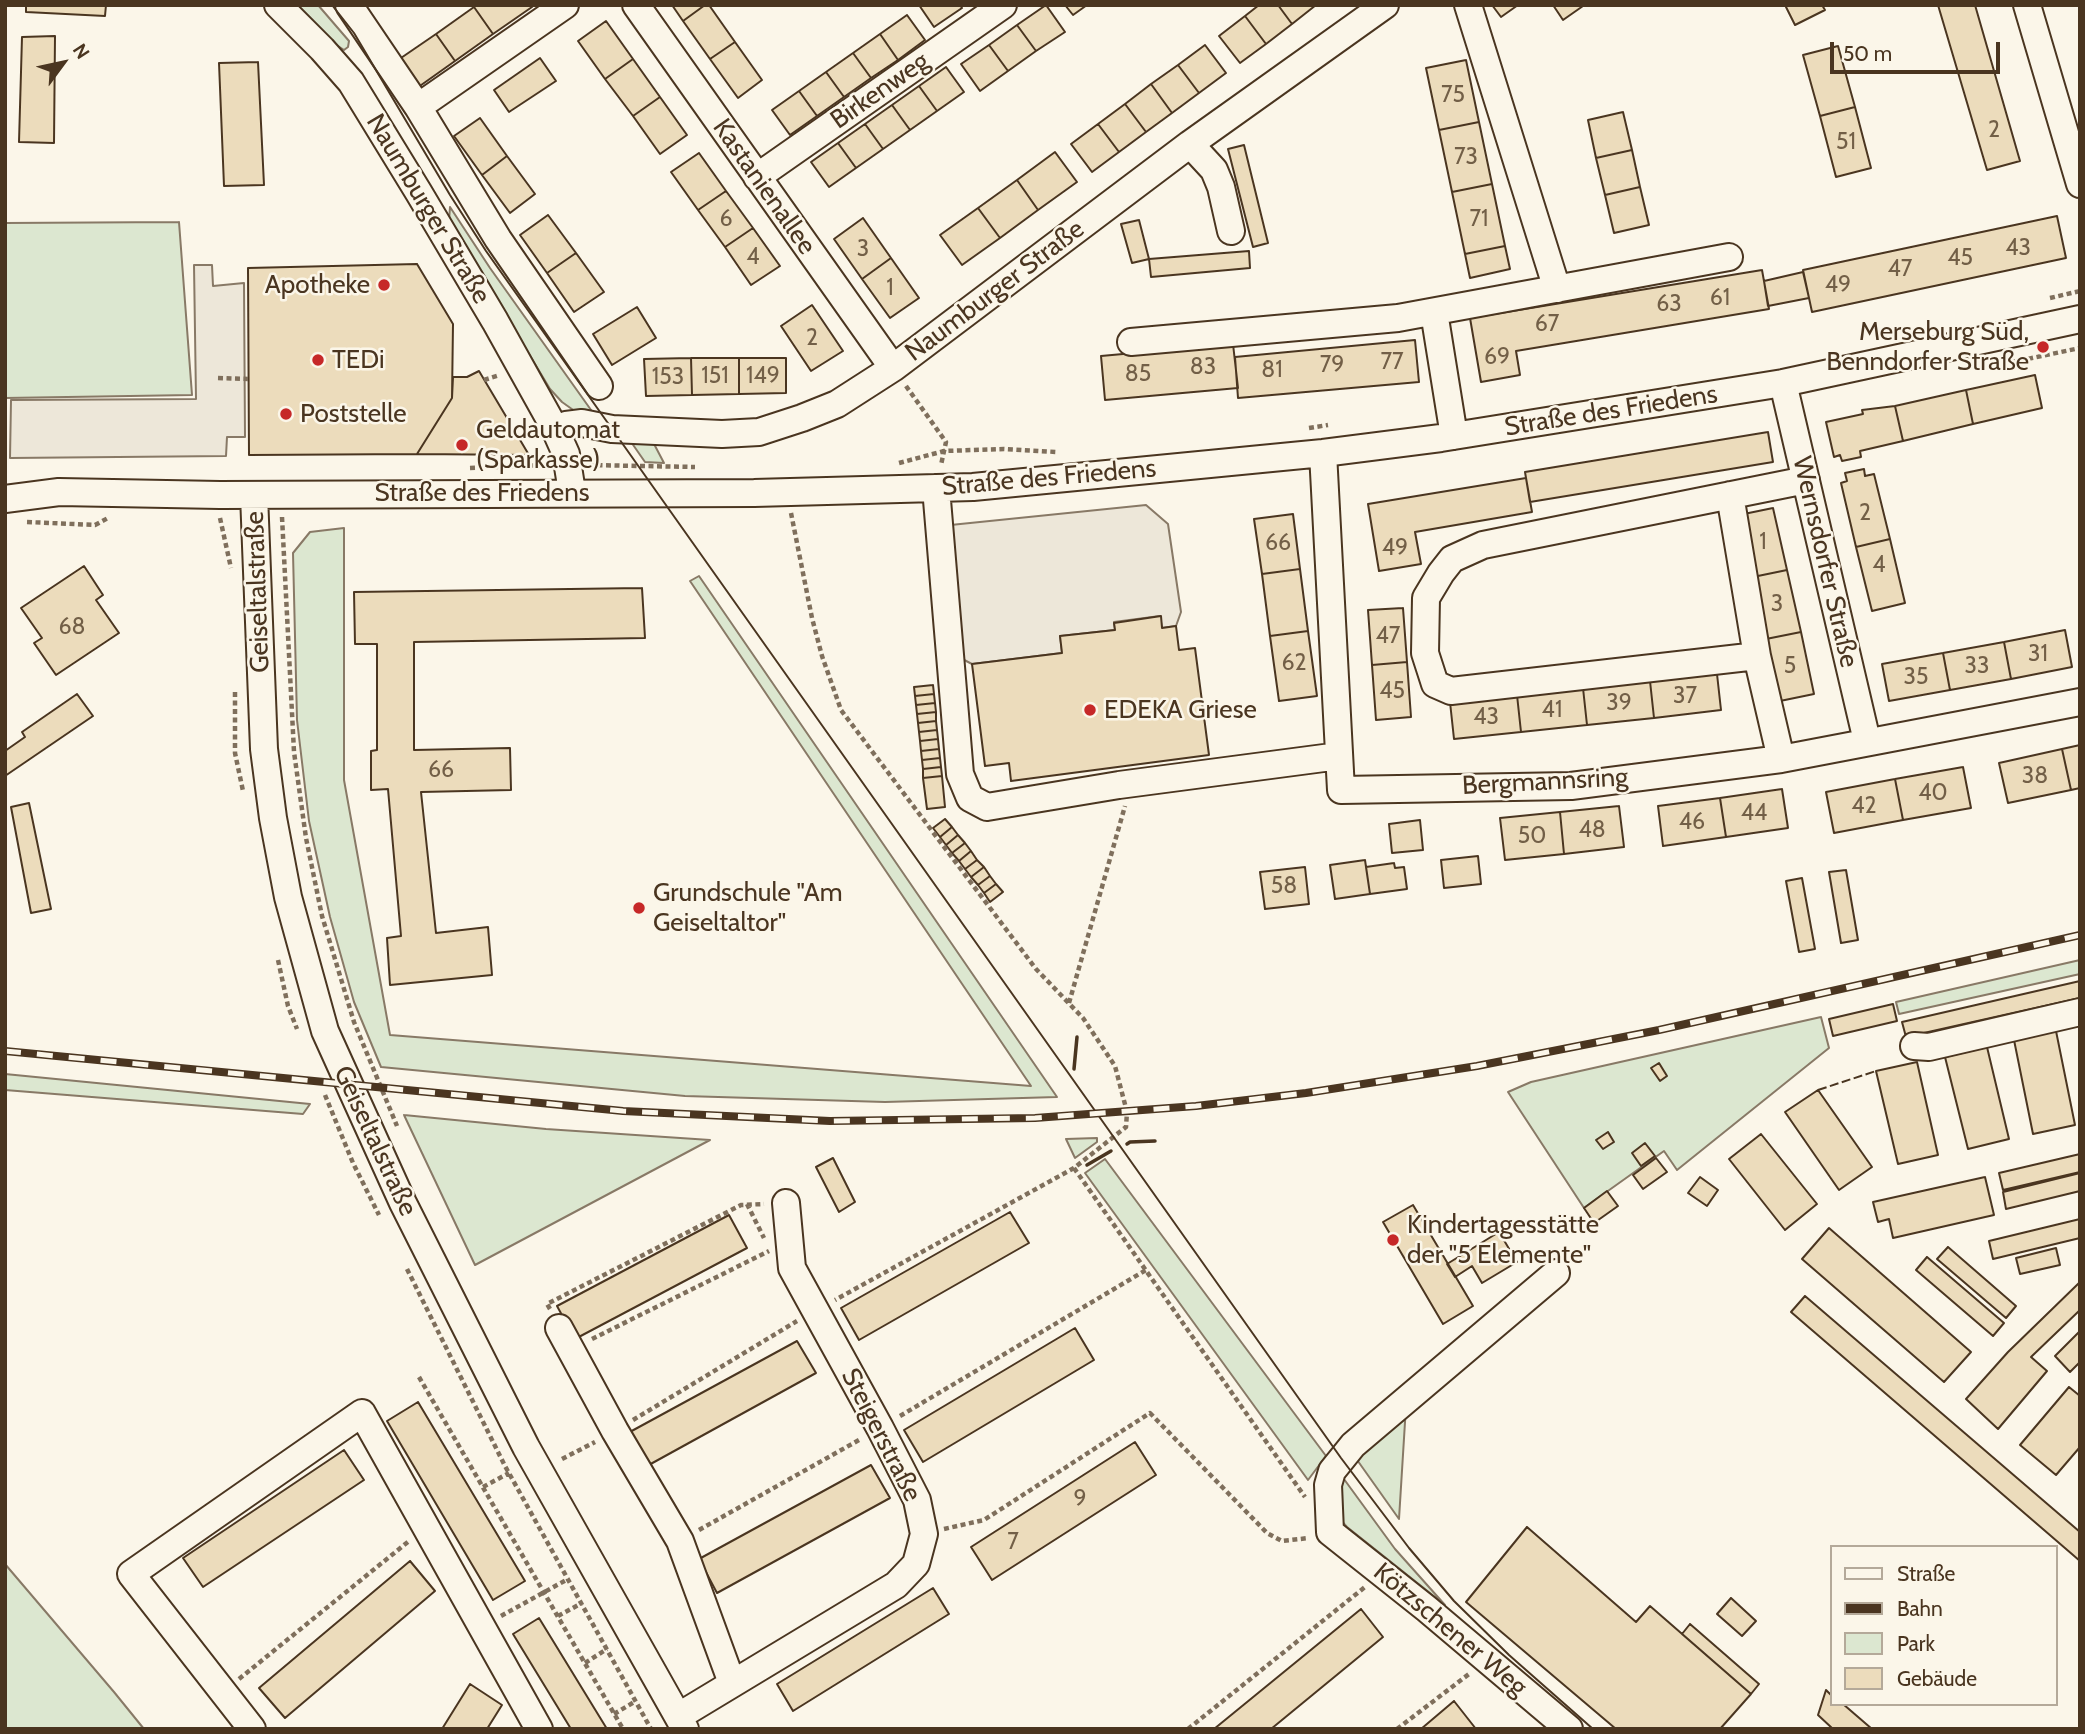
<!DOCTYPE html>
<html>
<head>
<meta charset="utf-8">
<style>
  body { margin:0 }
  #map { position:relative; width:2085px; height:1734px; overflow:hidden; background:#fbf6e9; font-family:Cabin,sans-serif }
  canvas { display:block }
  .frame { position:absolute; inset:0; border:7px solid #4a3520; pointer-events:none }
  .legend { position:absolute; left:1830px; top:1545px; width:228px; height:161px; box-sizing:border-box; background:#fbf6e9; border:2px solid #b4a999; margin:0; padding:9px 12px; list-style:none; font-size:21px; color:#4a3520 }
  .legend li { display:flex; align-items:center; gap:14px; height:35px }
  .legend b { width:35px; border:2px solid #b4a999 }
  .north { position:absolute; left:28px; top:28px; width:70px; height:70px; -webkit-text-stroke:5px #fbf6e9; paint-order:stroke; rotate:57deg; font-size:19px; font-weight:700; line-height:28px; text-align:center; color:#4a3520 }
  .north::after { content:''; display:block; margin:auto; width:24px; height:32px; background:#4a3520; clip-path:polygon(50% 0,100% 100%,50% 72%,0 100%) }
  .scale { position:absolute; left:1830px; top:42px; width:170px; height:32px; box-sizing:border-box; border:4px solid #4a3520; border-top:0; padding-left:9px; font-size:21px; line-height:24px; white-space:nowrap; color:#4a3520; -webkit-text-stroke:5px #fbf6e9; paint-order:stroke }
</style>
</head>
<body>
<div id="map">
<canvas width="2085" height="1734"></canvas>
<div class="frame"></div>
<ul class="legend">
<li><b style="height:9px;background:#fbf6e9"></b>Straße</li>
<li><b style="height:9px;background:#4a3520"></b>Bahn</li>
<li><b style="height:19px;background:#dce7d0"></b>Park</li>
<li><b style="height:19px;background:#ecdcbc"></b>Gebäude</li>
</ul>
<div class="north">N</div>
<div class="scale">50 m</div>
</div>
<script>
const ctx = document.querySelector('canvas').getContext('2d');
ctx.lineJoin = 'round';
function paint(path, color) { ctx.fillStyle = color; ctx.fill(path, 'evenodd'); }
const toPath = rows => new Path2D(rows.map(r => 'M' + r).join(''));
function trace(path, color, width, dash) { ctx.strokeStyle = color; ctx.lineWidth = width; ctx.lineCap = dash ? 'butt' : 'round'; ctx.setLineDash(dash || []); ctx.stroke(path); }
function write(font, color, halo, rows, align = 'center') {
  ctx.font = font + ' Cabin,sans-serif'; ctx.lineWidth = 5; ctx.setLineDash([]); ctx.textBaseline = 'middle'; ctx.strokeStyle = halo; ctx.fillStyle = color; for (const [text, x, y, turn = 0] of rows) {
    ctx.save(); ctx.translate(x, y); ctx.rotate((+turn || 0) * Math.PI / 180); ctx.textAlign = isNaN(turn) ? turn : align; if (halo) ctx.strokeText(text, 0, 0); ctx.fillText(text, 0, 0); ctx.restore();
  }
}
const green = toPath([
  [297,5,318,5,349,41,348,47,344,50,335,44,297,5],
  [450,207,490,268,596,417,576,412,562,402,550,389,449,221,450,207],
  [179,222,192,395,5,398,5,223,179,222],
  [629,439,653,442,664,463,645,462,629,439],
  [344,528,344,780,390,1035,1031,1086,690,581,699,576,1057,1097,885,1102,685,1096,381,1067,354,1002,330,917,309,821,297,720,293,553,310,532,344,528],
  [2080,960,2080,974,1899,1014,1896,1002,2080,960],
  [1821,1017,1829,1048,1677,1170,1664,1151,1584,1208,1508,1092,1531,1082,1821,1017],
  [5,1074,310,1104,303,1114,5,1090,5,1074],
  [404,1115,546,1129,710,1140,475,1265,404,1115],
  [1097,1138,1097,1142,1075,1158,1066,1139,1097,1138],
  [1105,1159,1326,1456,1308,1480,1085,1173,1105,1159],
  [1406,1406,1399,1519,1355,1457,1406,1406],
  [1341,1475,1395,1549,1445,1605,1347,1527,1337,1516,1341,1475],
  [5,1564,114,1692,144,1729,5,1729,5,1564]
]);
const parking = toPath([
  [194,265,212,265,213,286,244,283,245,437,227,437,226,456,10,458,11,400,196,399,194,265],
  [1146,505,1168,524,1181,612,1176,626,1162,628,1160,616,1114,622,1115,630,1060,636,1062,653,972,664,943,649,931,527,1146,505]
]);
const building = toPath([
  [26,5,106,5,105,16,26,12,26,5],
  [477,5,530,5,532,7,493,34,474,7,477,5],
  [672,5,705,5,683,21,672,5],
  [705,5,709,5,735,42,710,59,683,21,705,5],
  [919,5,960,5,962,8,934,27,919,5],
  [1046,5,1065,32,1036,51,1017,25,1046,5],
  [1065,5,1087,5,1073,15,1065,5],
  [1259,5,1278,5,1292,24,1266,44,1245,16,1259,5],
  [1278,5,1316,5,1292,24,1278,5],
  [1492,5,1518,5,1501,17,1492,5],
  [1553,5,1582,5,1583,6,1563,20,1553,5],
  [1785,5,1822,5,1825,10,1795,25,1785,5],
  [1938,5,1975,5,2020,161,1987,170,1938,5],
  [474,7,493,34,455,61,436,34,474,7],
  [907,15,925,40,898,60,880,34,907,15],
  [1245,16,1266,44,1240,63,1219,36,1245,16],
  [606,21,633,59,605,79,578,41,606,21],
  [1017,25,1036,51,1008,71,989,45,1017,25],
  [436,34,455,61,417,88,398,60,436,34],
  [880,34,898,60,871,78,853,53,880,34],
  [55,36,54,143,19,142,22,37,55,36],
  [735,42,762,80,738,98,710,59,735,42],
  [989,45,1008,71,980,91,961,64,989,45],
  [1205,45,1226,73,1199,93,1178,65,1205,45],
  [1838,46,1855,107,1820,116,1803,55,1838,46],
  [853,53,871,78,844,97,826,72,853,53],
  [540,58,556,81,509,112,494,90,540,58],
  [633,59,660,97,633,116,605,79,633,59],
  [1466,60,1479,122,1439,130,1426,68,1466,60],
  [258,62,264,185,224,186,219,63,258,62],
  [1178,65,1199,93,1172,113,1151,84,1178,65],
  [946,67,964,92,937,111,919,86,946,67],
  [826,72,844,97,817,116,799,91,826,72],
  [1151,84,1172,113,1146,132,1125,104,1151,84],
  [919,86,937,111,910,130,892,105,919,86],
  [799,91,817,116,790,135,772,110,799,91],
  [660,97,687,135,660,154,633,116,660,97],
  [1125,104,1146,132,1119,152,1098,124,1125,104],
  [892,105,910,130,883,149,865,124,892,105],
  [1855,107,1871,168,1836,177,1820,116,1855,107],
  [1623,112,1632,150,1596,158,1588,120,1623,112],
  [480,118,507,156,482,175,454,136,480,118],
  [1479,122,1492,184,1452,192,1439,130,1479,122],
  [865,124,883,149,856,168,838,143,865,124],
  [1098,124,1119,152,1092,172,1071,144,1098,124],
  [838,143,856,168,829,187,811,162,838,143],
  [1244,145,1268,243,1253,247,1228,149,1244,145],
  [1632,150,1640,187,1605,195,1596,158,1632,150],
  [1055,152,1077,182,1038,210,1017,180,1055,152],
  [699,153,726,191,698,210,671,172,699,153],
  [507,156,535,194,510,213,482,175,507,156],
  [1017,180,1038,210,1000,238,978,208,1017,180],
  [1492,184,1505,246,1465,254,1452,192,1492,184],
  [1640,187,1649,225,1614,233,1605,195,1640,187],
  [726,191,753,228,725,247,698,210,726,191],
  [978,208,1000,238,962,265,940,235,978,208],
  [548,215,576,253,547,273,520,235,548,215],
  [2057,216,2066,258,1812,312,1803,270,2057,216],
  [863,218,891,258,862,279,834,239,863,218],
  [1139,220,1149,259,1132,263,1121,224,1139,220],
  [753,228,780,266,751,285,725,247,753,228],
  [1505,246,1510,269,1470,278,1465,254,1505,246],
  [1249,251,1250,268,1151,277,1149,259,1249,251],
  [576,253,604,292,574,312,547,273,576,253],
  [891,258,919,298,890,318,862,279,891,258],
  [417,264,453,324,452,398,417,454,249,455,248,268,417,264],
  [1762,270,1769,309,1516,351,1520,375,1481,382,1470,318,1762,270],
  [1803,272,1809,298,1768,306,1764,281,1803,272],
  [812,305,843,351,811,371,781,326,812,305],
  [637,307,656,338,612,365,593,334,637,307],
  [1415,340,1419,382,1238,398,1235,357,1415,340],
  [1233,344,1238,388,1105,400,1101,356,1233,344],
  [691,358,692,395,646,396,644,359,691,358],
  [691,358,739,358,739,394,692,395,691,358],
  [739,358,786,358,786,393,739,394,739,358],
  [479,371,529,455,417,454,452,398,453,377,467,377,479,371],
  [2035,375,2042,408,1973,424,1966,390,2035,375],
  [1966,390,1973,424,1903,441,1895,406,1966,390],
  [1895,406,1903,441,1860,451,1861,457,1842,461,1840,455,1834,457,1826,422,1863,414,1862,410,1895,406],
  [1768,432,1773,462,1530,502,1525,472,1768,432],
  [1864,469,1865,476,1874,474,1890,539,1856,547,1841,483,1847,481,1845,473,1864,469],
  [1526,478,1532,512,1415,532,1421,564,1379,571,1368,504,1526,478],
  [1773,508,1787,570,1753,577,1739,515,1773,508],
  [1293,514,1300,569,1262,574,1254,519,1293,514],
  [1890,539,1905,603,1872,611,1856,547,1890,539],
  [84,566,103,595,96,600,119,633,56,675,34,643,42,638,21,608,84,566],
  [1300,569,1308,631,1270,636,1262,574,1300,569],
  [1787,570,1801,632,1766,639,1753,577,1787,570],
  [642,588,645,638,414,642,414,750,510,748,511,790,421,792,436,933,488,927,492,975,390,985,387,938,401,936,388,789,371,790,371,751,377,750,377,644,355,644,354,592,642,588],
  [1403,608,1407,662,1372,665,1368,610,1403,608],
  [1161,616,1162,628,1176,626,1179,650,1195,648,1209,755,1011,781,1009,763,985,766,972,664,1062,653,1060,636,1115,630,1114,623,1161,616],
  [2065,630,2072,667,2011,679,2004,642,2065,630],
  [1308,631,1317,696,1279,701,1270,636,1308,631],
  [1801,632,1814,694,1780,701,1766,639,1801,632],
  [2004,642,2011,679,1950,690,1943,653,2004,642],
  [1943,653,1950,690,1889,701,1882,664,1943,653],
  [1407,662,1411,717,1376,720,1372,665,1407,662],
  [1717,674,1721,710,1654,718,1650,681,1717,674],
  [1650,681,1654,718,1587,725,1583,688,1650,681],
  [933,685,934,694,915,696,914,687,933,685],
  [1583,688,1587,725,1521,732,1517,695,1583,688],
  [77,694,93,716,5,776,5,751,25,737,22,732,77,694],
  [934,694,935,703,916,705,915,696,934,694],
  [1517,695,1521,732,1454,739,1450,702,1517,695],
  [935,703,936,712,917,714,916,705,935,703],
  [936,712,936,721,918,723,917,714,936,712],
  [936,721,937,730,919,732,918,723,936,721],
  [937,730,938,739,920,741,919,732,937,730],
  [938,739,939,749,921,751,920,741,938,739],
  [2080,745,2080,788,2071,790,2062,749,2080,745],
  [939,749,940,758,922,760,921,751,939,749],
  [2062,749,2071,790,2008,803,1999,763,2062,749],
  [940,758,941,767,923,769,922,760,940,758],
  [941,767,942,776,923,778,923,769,941,767],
  [1963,767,1971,808,1903,820,1895,779,1963,767],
  [942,776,945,807,927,809,923,778,942,776],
  [1895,779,1903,820,1834,833,1826,792,1895,779],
  [1782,789,1788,828,1726,837,1720,798,1782,789],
  [1720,798,1726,837,1663,846,1658,806,1720,798],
  [29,803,51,909,31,913,11,807,29,803],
  [1619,806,1624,847,1564,854,1560,812,1619,806],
  [1560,812,1564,854,1505,860,1500,818,1560,812],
  [945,819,952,827,940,837,933,828,945,819],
  [1420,820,1423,850,1392,853,1389,824,1420,820],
  [952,827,958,835,946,845,940,837,952,827],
  [958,835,965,843,952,853,946,845,958,835],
  [965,843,971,851,959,861,952,853,965,843],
  [971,851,977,860,965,869,959,861,971,851],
  [1478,856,1481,884,1444,888,1441,860,1478,856],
  [977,860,984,867,971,877,965,869,977,860],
  [1365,860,1370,894,1335,899,1330,865,1365,860],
  [1394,863,1395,868,1404,867,1407,889,1370,894,1366,867,1394,863],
  [984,867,990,876,978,885,971,877,984,867],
  [1305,867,1309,904,1265,909,1260,872,1305,867],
  [1846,870,1858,940,1841,943,1829,872,1846,870],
  [990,876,996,884,984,893,978,885,990,876],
  [1802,878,1815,949,1799,952,1786,881,1802,878],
  [996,884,1003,892,990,902,984,893,996,884],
  [2080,981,2080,998,1906,1037,1902,1022,2080,981],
  [1893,1004,1897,1021,1833,1036,1829,1019,1893,1004],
  [2056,1031,2075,1125,2033,1134,2014,1040,2056,1031],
  [1987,1047,2009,1139,1968,1149,1945,1057,1987,1047],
  [1917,1062,1938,1155,1898,1164,1876,1071,1917,1062],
  [1659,1063,1667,1076,1660,1081,1651,1068,1659,1063],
  [1818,1090,1872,1167,1839,1190,1785,1112,1818,1090],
  [1608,1132,1614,1142,1603,1149,1596,1140,1608,1132],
  [1761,1134,1817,1204,1785,1230,1729,1159,1761,1134],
  [1645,1143,1655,1156,1641,1166,1632,1153,1645,1143],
  [2080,1154,2080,1172,2003,1190,1999,1173,2080,1154],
  [833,1158,855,1202,839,1212,816,1167,833,1158],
  [1656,1158,1667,1172,1643,1189,1633,1175,1656,1158],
  [2080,1173,2080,1191,2006,1209,2003,1192,2080,1173],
  [1700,1177,1718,1190,1707,1206,1688,1193,1700,1177],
  [1985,1177,1994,1215,1893,1238,1889,1219,1878,1222,1873,1202,1985,1177],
  [1607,1191,1618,1206,1594,1223,1584,1208,1607,1191],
  [1413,1205,1473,1306,1443,1324,1383,1222,1413,1205],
  [1010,1212,1029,1243,859,1340,841,1308,1010,1212],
  [729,1215,747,1248,575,1339,557,1306,729,1215],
  [2080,1219,2080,1238,1993,1259,1989,1241,2080,1219],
  [1829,1228,1971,1352,1944,1382,1802,1259,1829,1228],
  [1499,1232,1517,1262,1482,1283,1472,1266,1455,1277,1447,1264,1499,1232],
  [1948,1247,2016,1306,2006,1318,1937,1259,1948,1247],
  [2056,1248,2060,1265,2020,1274,2016,1258,2056,1248],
  [1927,1257,2004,1323,1993,1336,1916,1270,1927,1257],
  [2080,1282,2080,1310,2031,1357,2047,1371,1998,1429,1966,1399,2008,1352,2080,1282],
  [1805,1296,2080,1532,2080,1561,1791,1312,1805,1296],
  [1075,1328,1094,1360,923,1462,904,1430,1075,1328],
  [2080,1331,2080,1362,2070,1372,2055,1356,2080,1331],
  [797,1341,816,1373,647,1466,628,1433,797,1341],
  [2069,1387,2080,1396,2080,1447,2056,1475,2020,1445,2069,1387],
  [418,1402,525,1581,493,1600,387,1421,418,1402],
  [1135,1442,1156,1475,992,1580,971,1547,1135,1442],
  [344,1450,364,1480,203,1587,183,1558,344,1450],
  [871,1465,890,1498,717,1593,699,1559,871,1465],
  [1527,1527,1636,1622,1650,1606,1751,1694,1720,1729,1616,1729,1466,1602,1527,1527],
  [410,1561,435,1591,285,1718,259,1688,410,1561],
  [933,1588,949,1614,793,1711,777,1684,933,1588],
  [1731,1598,1756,1621,1742,1636,1717,1614,1731,1598],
  [1361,1609,1383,1637,1271,1729,1214,1729,1361,1609],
  [539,1618,607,1729,571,1729,513,1634,539,1618],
  [1690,1624,1759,1684,1751,1694,1682,1634,1690,1624],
  [470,1684,502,1705,487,1729,442,1729,470,1684],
  [1826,1690,1831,1695,1831,1704,1843,1704,1872,1729,1833,1729,1818,1715,1826,1690],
  [1454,1701,1476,1729,1421,1729,1454,1701]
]);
const path = toPath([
  [2050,298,2080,291],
  [2003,362,2013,362,2080,348],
  [218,378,248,379],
  [484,380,500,375],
  [906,386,946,442,941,465],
  [1309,428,1328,425],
  [899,463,944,451,1004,449,1057,452],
  [589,465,695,467],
  [470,468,545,465],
  [791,513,812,618,822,656,841,710,1036,969,1083,1018,1115,1066,1127,1112,1126,1127,1074,1168,835,1300],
  [282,517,294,752,306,838,322,916,354,1022,397,1126],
  [220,518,231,568],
  [27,522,95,525,108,518],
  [235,692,235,753,243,791],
  [278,960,288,1006,297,1029],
  [1069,1003,1125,806],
  [325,1095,353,1163,379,1215],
  [1074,1168,1305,1497],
  [747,1204,764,1238],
  [407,1269,505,1466,651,1729],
  [550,1309,547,1304,741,1205,764,1204],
  [592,1339,769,1251],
  [419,1377,623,1729],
  [900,1416,1146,1270],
  [633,1420,797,1321],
  [562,1459,595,1442],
  [483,1487,509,1473],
  [944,1529,984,1520,1150,1413,1267,1533,1282,1541,1309,1538],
  [699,1530,859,1440],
  [501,1616,568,1579],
  [558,1616,582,1603],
  [585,1663,607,1649],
  [239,1679,409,1541],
  [614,1714,636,1701],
  [1188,1729,1365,1587],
  [1397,1729,1469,1674]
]);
const minor = toPath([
  [278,5,322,49,351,82,419,193,495,321,554,427,566,454,572,492],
  [349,5,418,107,498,239,599,386],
  [636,5,893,368],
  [1468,5,1557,289],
  [2027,5,2080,184],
  [418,107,565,5],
  [1190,144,1214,170,1221,187,1231,231],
  [757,177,1003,5],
  [1434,312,1454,436],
  [1131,342,1398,318,1729,257],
  [1783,383,1867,741],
  [555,430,566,425,582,423,612,429,722,434,759,432,802,418,837,404,893,368,1190,144,1385,5],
  [1323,453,1341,790,1571,786,1781,759,2080,702],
  [936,488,960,774,970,798,987,807,1119,785,1339,756],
  [254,495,264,749,273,818,288,897,325,1031,403,1203,526,1447,685,1729],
  [1730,495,1757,656],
  [5,499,59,492,220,495,754,493,973,487,1323,453,1441,438,1783,383,2080,319],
  [1781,759,1757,656,1451,691,1435,684,1425,653,1426,598,1441,573,1452,559,1483,545,1806,480],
  [1914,1046,1929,1047,2080,1012],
  [1556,1273,1353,1445,1332,1471,1328,1485,1330,1532,1427,1609,1569,1729],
  [559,1328,615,1431,680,1541,732,1683],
  [679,1716,896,1585,916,1564,924,1534,917,1500,880,1428,792,1268,786,1203],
  [252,1729,131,1574,362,1413,539,1729]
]);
const tram = toPath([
  [332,5,354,33,450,195,486,251,1341,1458,1409,1548,1454,1601,1509,1655,1593,1729]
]);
const rail = toPath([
  [5,1051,623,1111,830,1121,1035,1118,1196,1106,1306,1093,1477,1066,1659,1030,2080,935]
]);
const fence = toPath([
  [1818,1090,1876,1071]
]);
const wall = toPath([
  [1074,1069,1077,1037],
  [1127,1144,1130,1142,1155,1141],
  [1087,1165,1111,1151]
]);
const markers = [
  [384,285,7,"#c62828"],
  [2043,347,7,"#c62828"],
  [318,360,7,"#c62828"],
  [286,414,7,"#c62828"],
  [462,445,7,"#c62828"],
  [1090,710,7,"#c62828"],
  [639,908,7,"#c62828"],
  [1393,1240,7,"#c62828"]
];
const numberNames = [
  ["75",1453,95],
  ["2",1994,130],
  ["51",1846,142],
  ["73",1466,157],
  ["6",726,219],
  ["71",1479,219],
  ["43",2018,248],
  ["3",863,249],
  ["4",753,257],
  ["45",1960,258],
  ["47",1900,269],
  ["49",1838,285],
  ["1",890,288],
  ["61",1720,298],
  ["63",1669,304],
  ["67",1547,324],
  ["2",812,338],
  ["69",1497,357],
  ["77",1392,362],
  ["79",1332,365],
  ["83",1203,367],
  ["81",1272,370],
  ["85",1138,374],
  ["151",715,376],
  ["149",763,376],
  ["153",668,377],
  ["2",1865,513],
  ["1",1763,542],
  ["66",1278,543],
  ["49",1395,548],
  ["4",1879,565],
  ["3",1777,604],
  ["68",72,627],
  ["47",1388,636],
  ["31",2038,654],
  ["62",1294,663],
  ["5",1790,666],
  ["33",1977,666],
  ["35",1916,677],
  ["45",1392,691],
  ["37",1685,696],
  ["39",1619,703],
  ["41",1552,710],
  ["43",1486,717],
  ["66",441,770],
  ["38",2035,776],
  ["40",1933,793],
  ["42",1864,806],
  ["44",1754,813],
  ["46",1692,822],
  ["48",1592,830],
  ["50",1532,836],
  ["58",1284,886],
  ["9",1080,1499],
  ["7",1013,1542]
];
const streetNames = [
  ["Birkenweg",880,91,-35],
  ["Kastanienallee",764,187,55],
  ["Naumburger Straße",428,209,59],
  ["Naumburger Straße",995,291,-37],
  ["Straße des Friedens",1611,411,-9],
  ["Straße des Friedens",1049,478,-5],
  ["Straße des Friedens",482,493],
  ["Wernsdorfer Straße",1825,562,77],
  ["Geiseltalstraße",258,592,-92],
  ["Bergmannsring",1545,782,-3],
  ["Geiseltalstraße",375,1141,65],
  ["Steigerstraße",881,1435,63],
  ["Kötzschener Weg",1450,1630,40]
];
const poiNames = [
  ["Apotheke",370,285,"right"],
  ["Merseburg Süd,",2029,332,"right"],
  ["Benndorfer Straße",2029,362,"right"],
  ["TEDi",332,360],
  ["Poststelle",300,414],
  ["Geldautomat",476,430],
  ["(Sparkasse)",476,460],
  ["EDEKA Griese",1104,710],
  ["Grundschule \"Am",653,893],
  ["Geiseltaltor\"",653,923],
  ["Kindertagesstätte",1407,1225],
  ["der \"5 Elemente\"",1407,1255]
];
paint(green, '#dce7d0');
trace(green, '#887966', 2);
paint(parking, '#ede7d9');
trace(parking, '#887966', 2);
paint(building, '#ecdcbc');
trace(building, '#4a3520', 2);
trace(minor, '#4a3520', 30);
trace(path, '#7f6f5c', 4.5, [5, 3.5]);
trace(minor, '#fbf6e9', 26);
trace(tram, '#4a3520', 2);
trace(rail, '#4a3520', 8);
trace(rail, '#fbf6e9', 5, [16]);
trace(fence, '#4a3520', 2, [9, 3.5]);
trace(wall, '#4a3520', 3.5);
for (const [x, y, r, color] of markers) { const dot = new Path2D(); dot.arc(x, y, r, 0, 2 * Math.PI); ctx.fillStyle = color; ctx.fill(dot); trace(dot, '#fbf6e9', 2.5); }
write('23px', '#725f47', null, numberNames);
write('26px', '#4a3520', '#fbf6e9', streetNames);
write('26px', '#4a3520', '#fbf6e9', poiNames, 'left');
</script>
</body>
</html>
